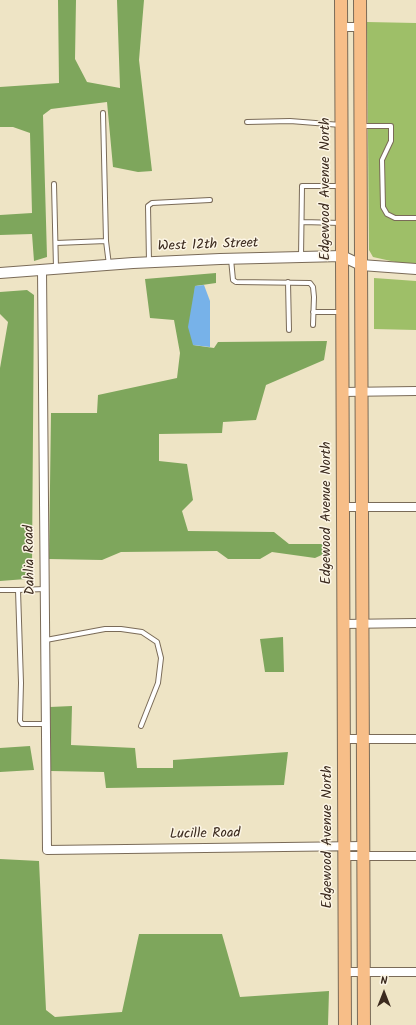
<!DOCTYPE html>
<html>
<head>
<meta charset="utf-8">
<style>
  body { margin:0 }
  #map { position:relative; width:416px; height:1025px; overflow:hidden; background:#eee4c5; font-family:Kalam,sans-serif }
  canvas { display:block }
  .north { position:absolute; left:364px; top:973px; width:40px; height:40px; -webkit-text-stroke:3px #fcf5e5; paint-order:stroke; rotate:0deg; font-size:11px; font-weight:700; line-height:16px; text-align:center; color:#3b2a1e }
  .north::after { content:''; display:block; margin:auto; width:14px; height:18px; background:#3b2a1e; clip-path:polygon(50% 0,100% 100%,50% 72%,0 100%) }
</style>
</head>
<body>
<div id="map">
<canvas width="416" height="1025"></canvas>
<div class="north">N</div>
</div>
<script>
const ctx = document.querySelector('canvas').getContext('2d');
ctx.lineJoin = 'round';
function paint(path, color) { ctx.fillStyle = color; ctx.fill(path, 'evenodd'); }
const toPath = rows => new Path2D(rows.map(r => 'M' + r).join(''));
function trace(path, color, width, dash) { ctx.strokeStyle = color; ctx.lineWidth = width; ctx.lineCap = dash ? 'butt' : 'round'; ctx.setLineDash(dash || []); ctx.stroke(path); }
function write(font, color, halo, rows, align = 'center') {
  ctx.font = font + ' Kalam,sans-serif'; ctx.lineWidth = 3; ctx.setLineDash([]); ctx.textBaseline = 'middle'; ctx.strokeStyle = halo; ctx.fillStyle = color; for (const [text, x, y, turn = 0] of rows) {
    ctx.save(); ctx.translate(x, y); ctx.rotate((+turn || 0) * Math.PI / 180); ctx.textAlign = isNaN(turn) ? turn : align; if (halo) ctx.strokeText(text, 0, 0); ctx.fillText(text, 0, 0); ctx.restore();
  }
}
const green = toPath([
  [367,22,416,23,416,265,400,263,373,257,369,250],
  [374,278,416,281,416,330,374,329]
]);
const forest = toPath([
  [58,0,76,0,75,59,87,82,120,88,117,0,144,0,139,60,152,171,138,172,113,167,107,102,51,109,43,115,47,257,34,261,32,234,0,235,0,215,32,213,30,133,13,127,0,127,0,87,59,83],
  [216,273,216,283,195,286,193,345,214,348,218,342,327,341,324,360,266,385,256,420,223,422,222,433,159,434,159,461,187,464,193,500,182,511,188,531,274,532,289,544,323,544,326,553,315,558,272,552,260,559,228,559,217,551,121,552,102,560,49,559,51,413,97,413,98,395,177,378,180,353,174,320,150,318,145,279],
  [27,290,34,295,32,565,26,579,0,581,0,368,8,322,0,314,0,292],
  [283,637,284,672,265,672,260,639],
  [72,706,71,745,135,748,137,768,173,768,173,760,288,752,284,785,106,788,104,772,51,771,50,707],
  [30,746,34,770,0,772,0,748],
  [0,859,39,861,46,1010,55,1017,122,1012,139,934,222,934,240,997,329,991,328,1025,0,1025]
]);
const water = toPath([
  [204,285,210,301,210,347,193,345,188,327,195,286]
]);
const service = toPath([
  [103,113,106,241,109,265],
  [247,122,290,121,341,125],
  [361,126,391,126,391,141,382,160,383,207,387,214,395,218,416,218],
  [54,184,56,268],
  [302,222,341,223],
  [56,243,106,241],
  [301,257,302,186,340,186],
  [231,259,233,280,236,282,310,283,313,287,314,297,313,325],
  [149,262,148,206,152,203,210,200],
  [288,282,289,330],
  [313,312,341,312],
  [45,589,18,590,21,683,20,721,22,724,46,724],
  [0,590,18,590],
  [46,640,105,629,121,629,142,632,157,642,161,658,158,683,141,726]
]);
const minor = toPath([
  [341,27,360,27],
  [42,270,47,850,363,846],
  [342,392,416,391],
  [343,507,416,507],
  [343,624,416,623],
  [343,739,416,739],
  [344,856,416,856],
  [344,972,416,972]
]);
const tertiary = toPath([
  [0,273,133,263,220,259,342,256,361,265,416,269]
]);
const primary = toPath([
  [341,0,345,1025],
  [360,0,364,1025]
]);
const streetNames = [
  ["Edgewood Avenue North",327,189,-90],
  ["West 12th Street",208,246,-2],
  ["Edgewood Avenue North",328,513,-90],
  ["Dahlia Road",31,560,-91],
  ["Lucille Road",205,835,-1],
  ["Edgewood Avenue North",329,837,-90]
];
paint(green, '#9ebf68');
paint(forest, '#7ea65c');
paint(water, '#77b2e9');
trace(service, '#7a6b58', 6);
trace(minor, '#7a6b58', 10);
trace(tertiary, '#7a6b58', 12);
trace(primary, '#7a6b58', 14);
trace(service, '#fff', 4);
trace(minor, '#fff', 8);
trace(tertiary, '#fff', 10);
trace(primary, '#f7be88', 12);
write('14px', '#3b2a1e', '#fcf5e5', streetNames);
</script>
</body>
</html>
